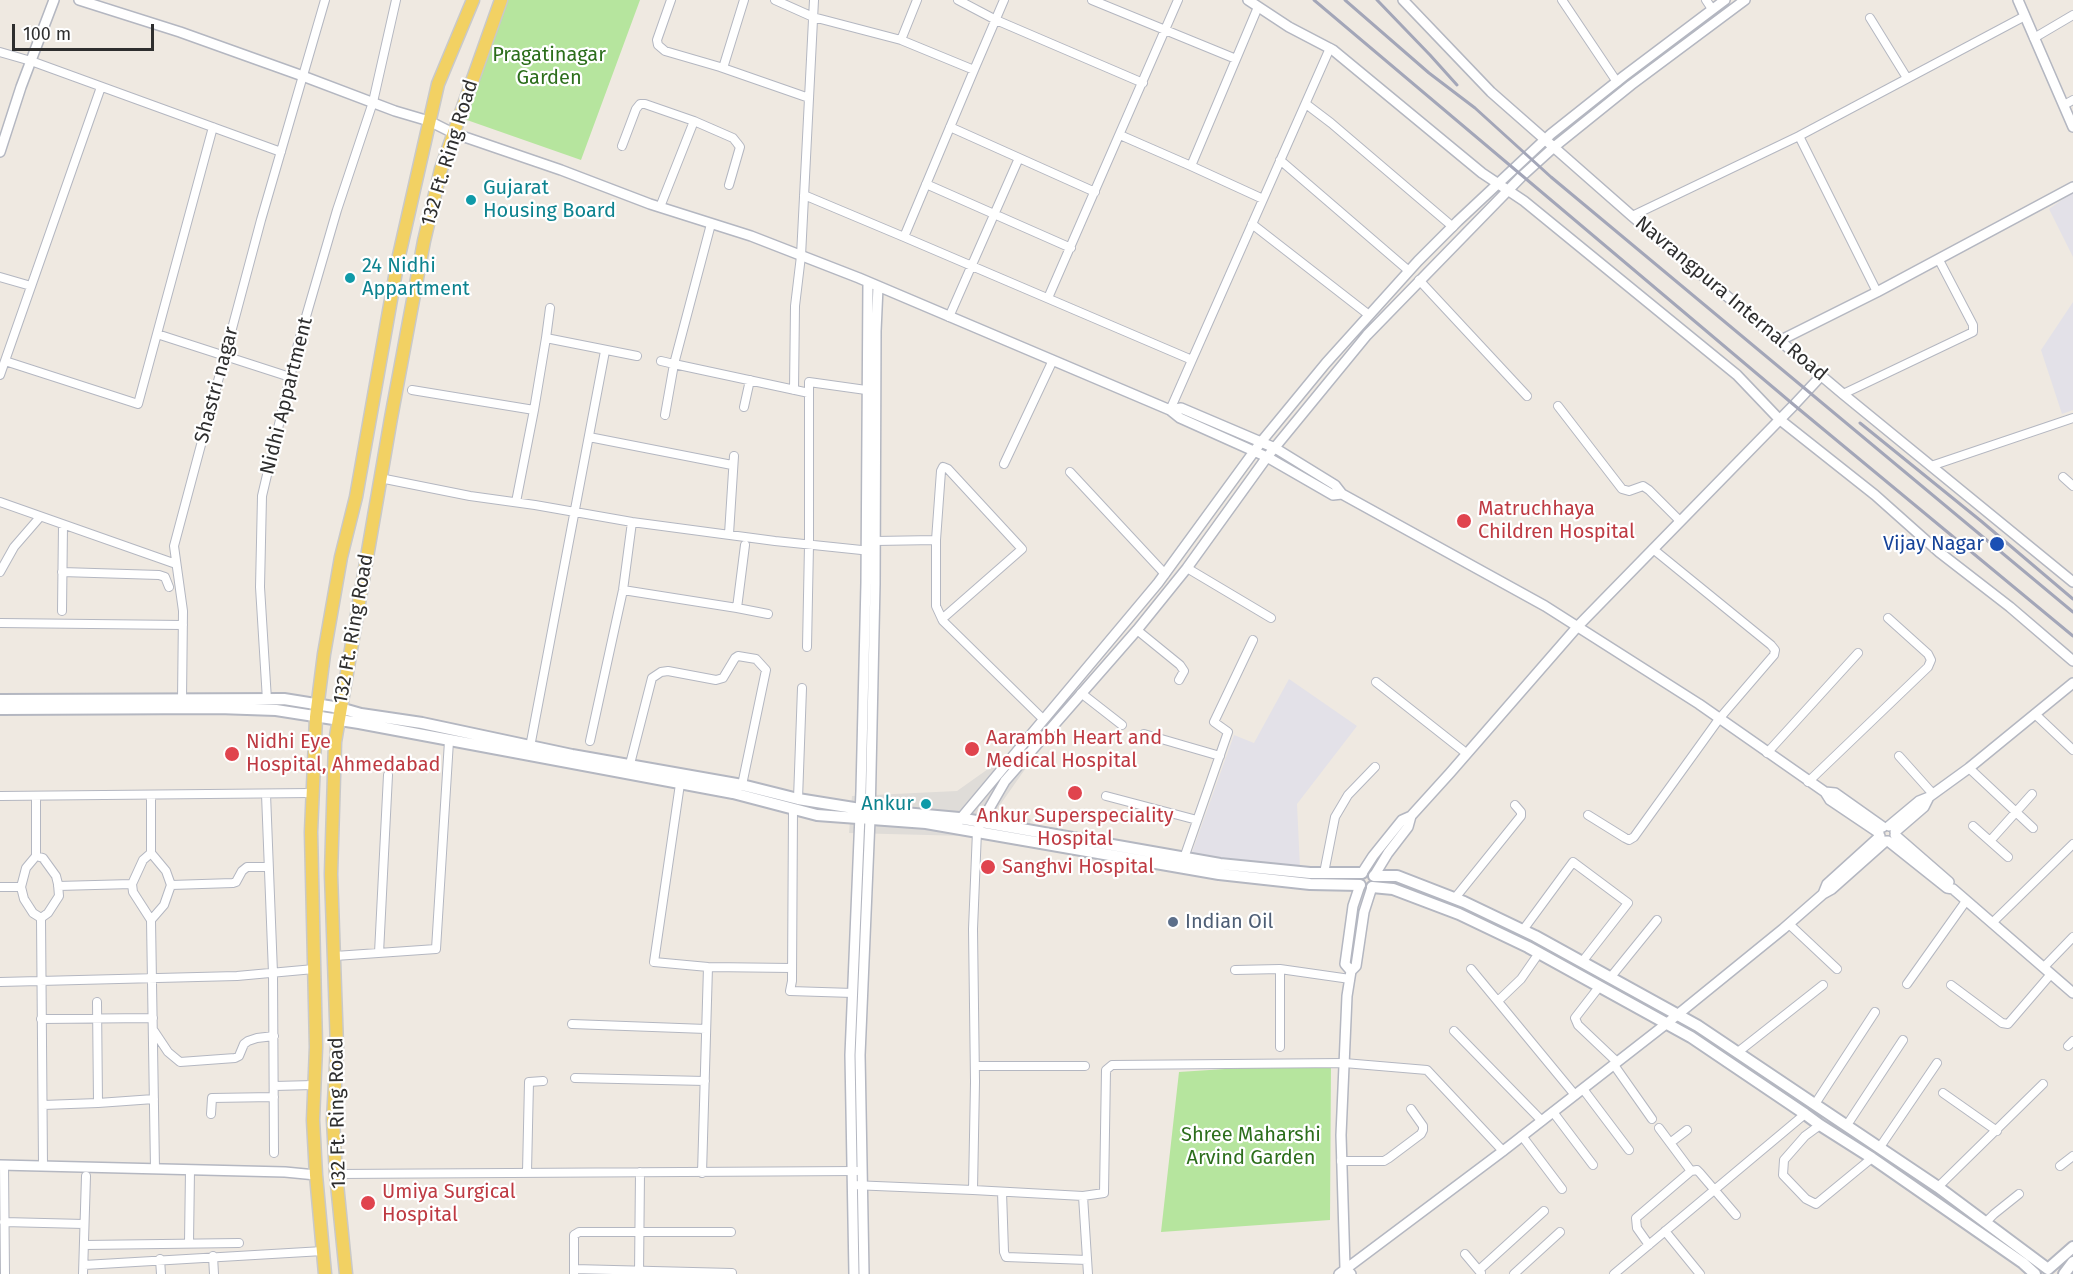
<!DOCTYPE html>
<html>
<head>
<meta charset="utf-8">
<style>
  body { margin:0 }
  #map { position:relative; width:2073px; height:1274px; overflow:hidden; background:#efe9e1; font-family:"Fira Sans",sans-serif }
  canvas { display:block }
  .scale { position:absolute; left:12px; top:24px; width:142px; height:27px; box-sizing:border-box; border:3px solid #2e2e2e; border-top:0; padding-left:8px; font-size:18px; line-height:21px; white-space:nowrap; color:#2e2e2e; -webkit-text-stroke:4px #fff; paint-order:stroke }
</style>
</head>
<body>
<div id="map">
<canvas width="2073" height="1274"></canvas>
<div class="scale">100 m</div>
</div>
<script>
const ctx = document.querySelector('canvas').getContext('2d');
ctx.lineJoin = 'round';
function paint(path, color) { ctx.fillStyle = color; ctx.fill(path, 'evenodd'); }
const toPath = rows => new Path2D(rows.map(r => 'M' + r).join(''));
function trace(path, color, width, dash) { ctx.strokeStyle = color; ctx.lineWidth = width; ctx.lineCap = dash ? 'butt' : 'round'; ctx.setLineDash(dash || []); ctx.stroke(path); }
function write(font, color, halo, rows, align = 'center') {
  ctx.font = font + ' "Fira Sans",sans-serif'; ctx.lineWidth = 4.5; ctx.setLineDash([]); ctx.textBaseline = 'middle'; ctx.strokeStyle = halo; ctx.fillStyle = color; for (const [text, x, y, turn = 0] of rows) {
    ctx.save(); ctx.translate(x, y); ctx.rotate((+turn || 0) * Math.PI / 180); ctx.textAlign = isNaN(turn) ? turn : align; if (halo) ctx.strokeText(text, 0, 0); ctx.fillText(text, 0, 0); ctx.restore();
  }
}
const industrial = toPath([
  [2073,192,2073,257,2049,209],
  [2073,302,2073,410,2062,414,2041,350],
  [1289,679,1357,726,1297,804,1300,868,1191,855,1234,735,1254,743]
]);
const green = toPath([
  [507,0,640,0,581,160,464,119],
  [1331,1062,1330,1220,1161,1232,1179,1072]
]);
const plaza = toPath([
  [1005,757,1028,765,995,812,1031,819,1024,847,967,836,849,833,852,796,957,791]
]);
const minor = toPath([
  [671,0,657,40,658,45,665,51,720,67,809,98],
  [775,0,813,17,901,40,974,70,1004,0],
  [958,0,996,20,1143,83],
  [1092,0,1236,59],
  [1562,0,1617,82],
  [1706,0,1712,9],
  [1258,7,1191,166,1263,199],
  [1870,18,1907,78],
  [2034,38,2073,15],
  [901,40,917,0],
  [0,52,31,61,281,152],
  [723,68,744,0],
  [1306,104,1331,123,1453,227],
  [2064,105,2073,100],
  [950,127,1095,192],
  [1120,135,1191,166],
  [1799,136,1877,292],
  [622,146,636,109,640,104,645,104,694,121,733,138,737,143,740,147,729,185],
  [1280,160,1409,271],
  [926,184,1071,248],
  [804,195,904,237,974,70],
  [660,207,694,121],
  [1632,216,1799,136,2025,16],
  [711,224,674,364,809,393],
  [1252,224,1369,315],
  [904,237,1192,360,1170,410],
  [0,277,31,286],
  [1419,280,1527,396],
  [1048,298,1178,0],
  [949,317,1019,158],
  [157,334,290,377],
  [546,338,550,308],
  [1192,360,1330,48],
  [5,361,138,404,213,127],
  [661,361,674,364,665,415],
  [0,375,101,87],
  [412,390,534,410],
  [794,390,795,306,801,256,814,0],
  [1843,394,1973,332,1973,325,1939,260],
  [1558,406,1622,489,1629,491,1643,486,1649,490,1680,521],
  [744,407,750,380],
  [589,437,732,465],
  [1004,464,1053,360],
  [1931,466,2073,418],
  [1070,472,1165,574],
  [2063,477,2073,486],
  [380,478,470,496,535,505,632,522,775,541,871,551],
  [0,502,176,564],
  [516,502,534,410,546,338,637,356],
  [729,534,734,456],
  [875,541,936,540],
  [1187,568,1271,618],
  [0,572,14,547,40,517],
  [62,572,159,575,165,577,169,587],
  [623,590,737,608,768,614],
  [737,608,745,545],
  [62,611,63,525],
  [942,619,1022,549,948,469,943,467,941,471,936,540,936,606,942,619,943,621,1043,719],
  [0,623,183,625],
  [1137,630,1180,665,1184,671,1179,680],
  [807,647,809,545,809,382,866,390],
  [1376,682,1466,753],
  [1081,693,1122,725],
  [182,700,183,611,174,546,261,220,325,0],
  [267,700,260,587,262,496,298,344,337,210,373,102,396,0],
  [2035,714,2073,750],
  [1144,734,1220,756],
  [590,741,623,590,632,522],
  [530,747,605,351],
  [1767,753,1858,653],
  [1899,756,1933,794],
  [630,764,652,678,661,672,668,671,716,680,723,678,735,658,738,656,756,659,766,670,742,785],
  [1969,768,2033,828],
  [1808,782,1928,667,1931,660,1928,654,1888,618],
  [680,784,654,962,708,967,792,968],
  [266,794,273,973,274,1153],
  [151,795,151,853,166,871,171,885,164,905,151,920],
  [0,796,312,793],
  [36,796,36,856,26,868,21,887,24,899,33,913,41,918,43,1166],
  [1106,796,1197,820],
  [798,799,802,688],
  [793,809,792,981,790,991,853,993],
  [1588,815,1625,838,1629,840,1634,837,1719,719,1774,655,1775,650,1771,645,1653,549],
  [1973,826,2008,857],
  [1990,841,2032,794],
  [151,853,143,860,132,884,133,892,151,920,155,1169],
  [36,856,43,858,56,876,58,884,59,896,48,913,41,918],
  [1184,858,1228,732,1214,722,1253,640],
  [1324,873,1335,817,1348,795,1375,767],
  [171,885,233,883,236,882,242,871,247,867,268,867],
  [58,886,132,884],
  [0,887,21,887],
  [1455,898,1521,816,1521,812,1515,805],
  [1992,923,2073,844],
  [1789,924,1837,969],
  [1523,930,1573,862,1628,903,1582,962],
  [379,953,388,775],
  [335,956,436,949,449,741],
  [2044,967,2073,937],
  [1280,969,1280,1047],
  [1471,969,1575,1095],
  [1235,970,1280,969,1350,979],
  [1610,978,1657,920],
  [0,982,237,976,314,969],
  [1907,984,1966,901],
  [1951,985,2002,1023,2008,1024,2051,974],
  [1599,987,1575,1018,1578,1025,1617,1062],
  [1498,1001,1521,979,1539,953],
  [97,1002,98,1103,154,1099],
  [41,1019,153,1018],
  [572,1024,706,1029],
  [154,1031,168,1052,180,1062,235,1058,239,1056,244,1044,248,1041,257,1038,274,1036],
  [1454,1031,1542,1121],
  [2068,1046,2073,1041],
  [1738,1052,1823,985],
  [1614,1065,1652,1119],
  [975,1066,1085,1066],
  [575,1078,705,1081],
  [274,1086,314,1085],
  [1583,1089,1629,1150],
  [1943,1093,1997,1131],
  [1815,1104,1875,1012],
  [43,1105,98,1103],
  [1553,1112,1593,1165],
  [211,1114,212,1098,274,1097],
  [1820,1125,1805,1136,1784,1160,1783,1175,1806,1199,1816,1204,1872,1158],
  [1847,1125,1903,1040],
  [1659,1128,1691,1171],
  [1522,1136,1562,1189],
  [1670,1143,1687,1130],
  [1880,1147,1937,1063],
  [1341,1161,1384,1161,1389,1158,1421,1134,1423,1130,1423,1126,1411,1109],
  [4,1165,5,1274],
  [2060,1166,2073,1156],
  [527,1172,529,1082,543,1081],
  [702,1173,708,967],
  [336,1174,857,1171],
  [852,1185,973,1190,975,1082,973,929,977,831],
  [1938,1187,2043,1084],
  [973,1190,1083,1196,1088,1274],
  [1002,1192,1004,1252,1006,1257,1087,1260],
  [1083,1196,1104,1193,1106,1070,1112,1065,1344,1063,1427,1070,1503,1151],
  [4,1222,84,1224],
  [1986,1222,1994,1214,2019,1194],
  [1665,1231,1700,1274],
  [189,1243,190,1170],
  [84,1245,239,1243],
  [1649,1245,1637,1228,1636,1218,1691,1171,1697,1170,1700,1173,1736,1215],
  [1465,1254,1481,1273],
  [213,1256,214,1274],
  [160,1259,161,1274],
  [84,1265,323,1251],
  [574,1269,732,1273],
  [1479,1270,1544,1211],
  [83,1274,86,1176],
  [574,1274,574,1235,579,1232,731,1232],
  [639,1274,640,1172],
  [1514,1274,1560,1232],
  [1614,1274,1805,1114]
]);
const tertiary = toPath([
  [79,0,180,32,300,75,395,111,429,121,453,133,561,170,650,204,751,236,859,278,1170,410,1180,418,1267,457,1333,495,1342,494],
  [1248,0,1289,27,1333,50,1482,173,1524,201,1737,375,1779,419,1875,495,1939,552,2010,607,2073,661],
  [1403,0,1491,92,1632,216,1843,394,2073,582],
  [2018,0,2073,127],
  [0,152,21,87,54,0],
  [1779,341,1877,292,2073,187],
  [1170,410,1181,408,1275,448,1335,485,1342,494,1545,606,1699,704,1825,792,1830,800,1879,833],
  [1825,792,1835,793,1883,827],
  [957,823,1158,583,1261,442,1326,363,1418,261,1458,221,1551,134,1624,76,1725,0],
  [979,826,1005,781,1137,630,1187,568,1267,457,1367,335,1522,176,1554,147,1631,85,1745,0],
  [1889,826,1919,801,1929,797,1969,768,2073,683],
  [1895,832,1924,807,1929,797],
  [1895,835,1949,882],
  [1888,841,1947,888,1953,889,2073,993],
  [1362,873,1373,856,1402,820,1411,816,1450,773,1578,626,1794,405,1821,376],
  [1374,876,1388,853,1408,827,1411,816],
  [1823,894,1827,884,1880,836],
  [1351,971,1345,964,1353,906,1360,885],
  [0,1165,285,1172,316,1175],
  [854,1274,850,1055,861,791,866,583,868,282],
  [864,1274,860,1055,870,819,875,584,876,331,878,287],
  [1339,1274,1503,1151,1666,1024,1783,929,1823,894,1832,889,1886,841],
  [1351,1274,1345,1268,1341,1135,1347,996,1351,971,1356,966,1364,912,1372,887]
]);
const secondary = toPath([
  [0,700,284,699,340,708,361,714,422,723,572,755,742,785,798,799,860,809,959,818,1220,864,1310,873,1362,873],
  [0,709,218,708,276,710,359,723,733,793,817,815,926,823,1219,874,1310,884,1360,885],
  [1374,876,1397,876,1464,902,1535,936,1698,1026,1938,1187,2048,1269,2073,1247],
  [1372,887,1393,889,1459,914,1528,947,1691,1037,1805,1114,1820,1125,1872,1158,2023,1263,2035,1274],
  [2064,1274,2073,1262]
]);
const primary = toPath([
  [325,1274,316,1175,313,1120,316,1047,311,832,316,717,324,654,341,557,356,497,398,260,438,84,473,0],
  [346,1274,336,1174,333,1120,337,1047,331,874,335,742,391,418,424,241,441,169,501,0]
]);
const rail = toPath([
  [1314,0,1794,405,2073,636],
  [1345,0,1429,73,1475,108,1551,177,2073,612],
  [1377,0,1430,55,1457,85],
  [1860,423,1981,521,2073,599]
]);
const markers = [
  [471,200,6,"#0f9aa8"],
  [350,278,6,"#0f9aa8"],
  [1464,521,8,"#e0444e"],
  [1997,544,8,"#1a4fb4"],
  [972,749,8,"#e0444e"],
  [232,754,8,"#e0444e"],
  [1075,793,8,"#e0444e"],
  [926,804,6,"#0f9aa8"],
  [988,867,8,"#e0444e"],
  [1173,922,6,"#5c6f8a"],
  [368,1203,8,"#e0444e"]
];
const parkNames = [
  ["Pragatinagar",549,55],
  ["Garden",549,78],
  ["Shree Maharshi",1251,1135],
  ["Arvind Garden",1251,1158]
];
const streetNames = [
  ["132 Ft. Ring Road",450,153,-73],
  ["Navrangpura Internal Road",1731,299,40],
  ["Shastri nagar",217,385,-75],
  ["Nidhi Appartment",287,396,-76],
  ["132 Ft. Ring Road",354,629,-80],
  ["132 Ft. Ring Road",338,1113,-91]
];
const cultureNames = [
  ["Gujarat",483,188],
  ["Housing Board",483,211],
  ["24 Nidhi",362,266],
  ["Appartment",362,289],
  ["Ankur",914,804,"right"]
];
const healthNames = [
  ["Matruchhaya",1478,509],
  ["Children Hospital",1478,532],
  ["Aarambh Heart and",986,738],
  ["Medical Hospital",986,761],
  ["Nidhi Eye",246,742],
  ["Hospital, Ahmedabad",246,765],
  ["Ankur Superspeciality",1075,816,"center"],
  ["Hospital",1075,839,"center"],
  ["Sanghvi Hospital",1002,867],
  ["Umiya Surgical",382,1192],
  ["Hospital",382,1215]
];
const transitNames = [
  ["Vijay Nagar",1984,544]
];
const serviceNames = [
  ["Indian Oil",1185,922]
];
paint(industrial, '#e3e1e8');
paint(green, '#b6e59e');
paint(plaza, '#dfdcd8');
trace(minor, '#b4b7c1', 10);
trace(tertiary, '#b4b7c1', 12);
trace(secondary, '#b4b7c1', 14);
trace(primary, '#c9c9c9', 15);
trace(minor, '#fff', 8);
trace(tertiary, '#fff', 9);
trace(secondary, '#fff', 10);
trace(primary, '#f2d163', 12);
trace(rail, '#a3a6b8', 3);
for (const [x, y, r, color] of markers) { const dot = new Path2D(); dot.arc(x, y, r, 0, 2 * Math.PI); ctx.fillStyle = color; ctx.fill(dot); trace(dot, '#fff', 2); }
write('20px', '#2c6e1b', '#fff', parkNames);
write('20px', '#2e2e2e', '#fff', streetNames);
write('20px', '#0d838f', '#fff', cultureNames, 'left');
write('20px', '#be3a42', '#fff', healthNames, 'left');
write('20px', '#164399', '#fff', transitNames, 'right');
write('20px', '#4e5e75', '#fff', serviceNames, 'left');
</script>
</body>
</html>
